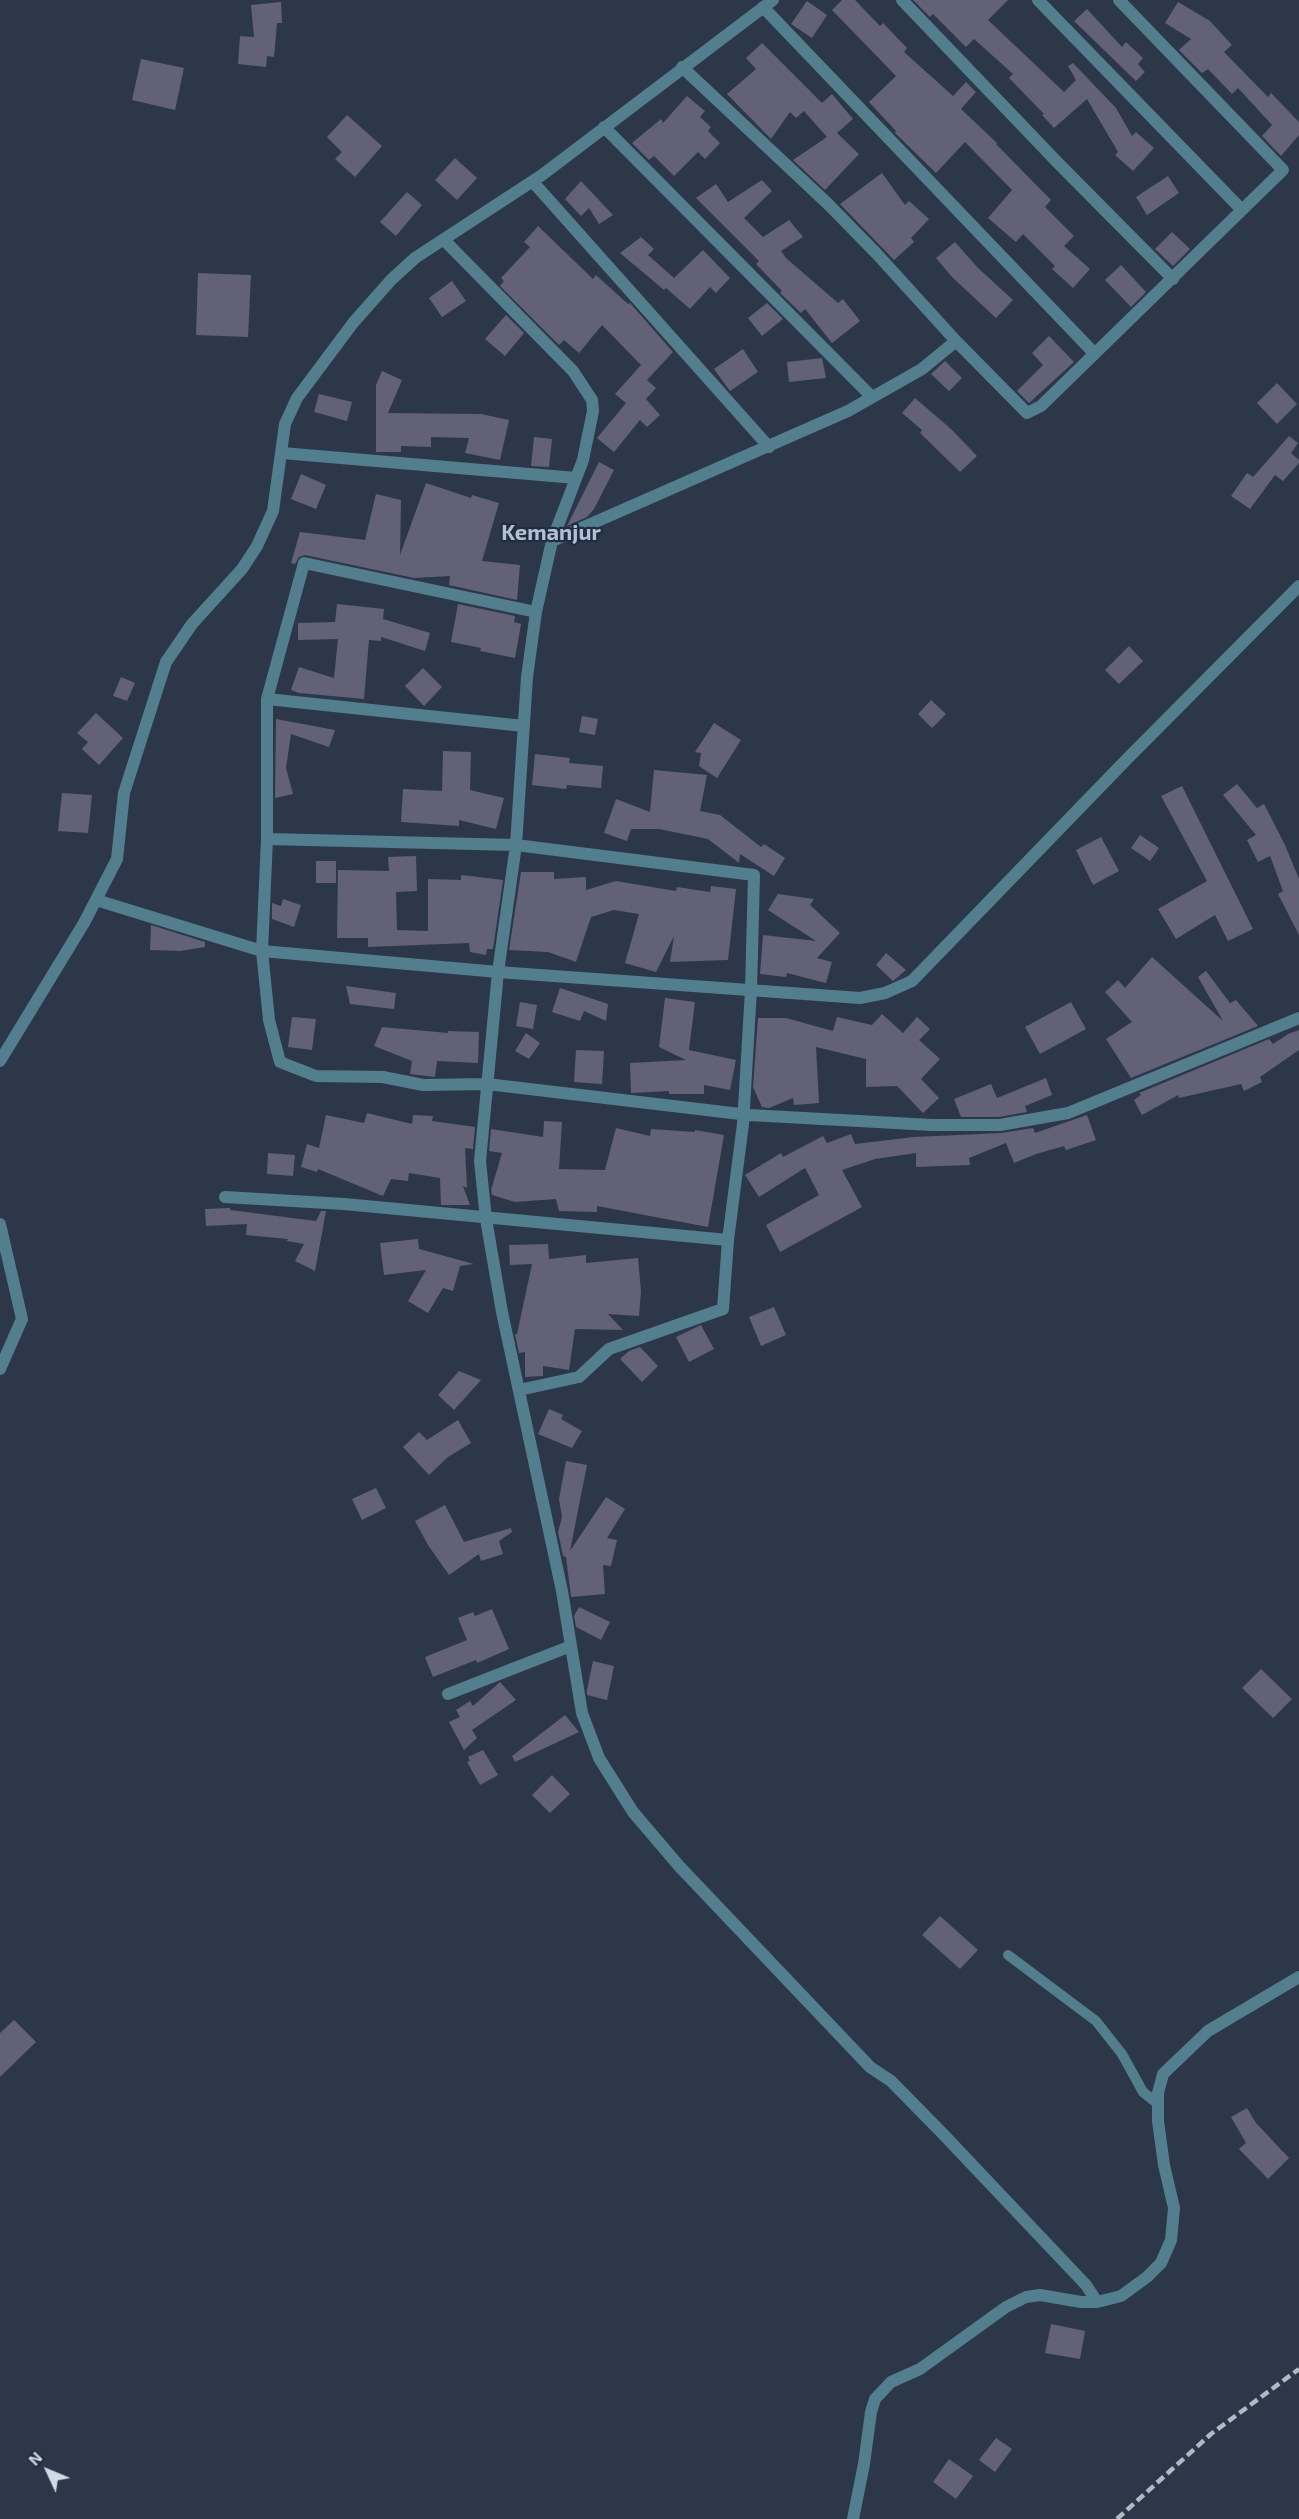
<!DOCTYPE html>
<html>
<head>
<meta charset="utf-8">
<style>
  body { margin:0 }
  #map { position:relative; width:1299px; height:2519px; overflow:hidden; background:#2c3849; font-family:"Exo 2",sans-serif }
  canvas { display:block }
  .north { position:absolute; left:18px; top:2441px; width:60px; height:60px; -webkit-text-stroke:4px #222e3f; paint-order:stroke; rotate:314deg; font-size:16px; font-weight:700; line-height:24px; text-align:center; color:#d1d9e4 }
  .north::after { content:''; display:block; margin:auto; width:21px; height:27px; background:#d1d9e4; clip-path:polygon(50% 0,100% 100%,50% 72%,0 100%) }
</style>
</head>
<body>
<div id="map">
<canvas width="1299" height="2519"></canvas>
<div class="north">N</div>
</div>
<script>
const ctx = document.querySelector('canvas').getContext('2d');
ctx.lineJoin = 'round';
function paint(path, color) { ctx.fillStyle = color; ctx.fill(path, 'evenodd'); }
const toPath = rows => new Path2D(rows.map(r => 'M' + r).join(''));
function trace(path, color, width, dash) { ctx.strokeStyle = color; ctx.lineWidth = width; ctx.lineCap = dash ? 'butt' : 'round'; ctx.setLineDash(dash || []); ctx.stroke(path); }
function write(font, color, halo, rows, align = 'center') {
  ctx.font = font + ' "Exo 2",sans-serif'; ctx.lineWidth = 4.5; ctx.setLineDash([]); ctx.textBaseline = 'middle'; ctx.strokeStyle = halo; ctx.fillStyle = color; for (const [text, x, y, turn = 0] of rows) {
    ctx.save(); ctx.translate(x, y); ctx.rotate((+turn || 0) * Math.PI / 180); ctx.textAlign = isNaN(turn) ? turn : align; if (halo) ctx.strokeText(text, 0, 0); ctx.fillText(text, 0, 0); ctx.restore();
  }
}
const building = toPath([
  [842,0,855,0,880,26,883,23,907,48,904,52,953,96,966,82,976,92,961,109,997,143,996,144,1051,200,1045,207,1074,236,1064,246,1090,269,1073,288,1052,269,1055,266,1023,234,1016,242,988,218,1012,190,965,142,936,173,895,133,896,131,869,102,896,76,832,10],
  [913,0,1008,0,988,20,1064,92,1076,80,1068,66,1073,63,1116,108,1132,136,1136,132,1154,148,1133,171,1115,155,1118,152,1087,99,1054,128,1042,115,1044,114,1009,78,1013,74,974,39,966,47,933,14,930,17],
  [807,1,827,15,812,38,791,24],
  [281,2,282,23,277,23,274,57,267,56,266,67,238,64,240,36,254,37,251,5],
  [1178,2,1210,21,1232,45,1224,52,1268,97,1271,93,1299,122,1299,135,1281,156,1262,136,1272,125,1238,88,1232,94,1208,69,1202,73,1179,50,1191,39,1165,23],
  [1087,9,1122,47,1126,42,1143,58,1138,64,1145,72,1136,81,1074,21],
  [762,43,822,103,832,94,853,119,837,133,859,154,825,190,793,160,827,137,804,111,796,118,790,112,771,139,727,94,756,69,746,58],
  [141,59,184,68,175,110,132,100],
  [687,96,705,111,700,117,711,127,708,131,720,143,705,159,698,152,674,176,654,156,649,160,632,143,661,119,663,123],
  [347,115,382,146,355,177,335,159,342,152,327,137],
  [455,158,477,178,457,200,435,180],
  [882,173,905,205,909,201,929,219,911,238,914,242,894,260,840,204],
  [1168,176,1179,193,1147,215,1136,197],
  [762,180,772,191,744,218,763,237,789,220,803,237,781,251,786,258,838,303,843,299,860,321,832,343,805,309,801,313,780,293,782,291,756,264,759,261,696,198,716,184,728,202],
  [581,181,613,215,599,224,589,208,581,216,565,199],
  [407,192,422,205,396,236,380,222],
  [538,226,593,279,596,275,628,304,630,303,673,352,647,380,656,388,646,399,660,415,647,427,640,420,614,452,597,438,626,403,615,394,641,365,602,325,579,353,564,340,559,345,500,286,504,281,501,278,530,247,524,242],
  [1172,232,1190,249,1173,266,1155,249],
  [641,237,654,249,648,255,674,278,703,250,730,278,716,293,710,287,690,309,666,288,664,290,620,253],
  [955,242,978,268,1013,300,996,318,952,277,936,258],
  [1121,265,1146,292,1131,307,1105,280],
  [198,273,251,275,248,337,196,335],
  [452,281,466,301,442,317,429,298],
  [767,303,783,319,762,336,748,318],
  [506,315,524,333,505,356,485,339],
  [1049,336,1074,362,1029,403,1017,391,1043,365,1032,353],
  [743,349,758,372,730,391,714,369],
  [822,358,826,378,789,382,787,362],
  [945,361,962,378,949,391,931,374],
  [382,371,402,380,388,413,481,414,509,420,500,460,465,453,469,438,431,437,431,447,401,446,401,452,376,452,376,385],
  [1277,383,1297,404,1277,424,1257,403],
  [319,394,352,402,347,421,314,412],
  [915,398,951,429,977,456,960,472,920,433,922,430,902,413],
  [1289,436,1298,443,1291,453,1299,460,1299,463,1283,481,1275,475,1250,509,1231,496,1247,473,1253,477],
  [534,437,552,439,549,467,531,466],
  [599,462,614,470,594,509,587,517,567,526],
  [301,474,326,485,316,509,291,499],
  [426,483,471,498,472,495,499,503,482,561,520,565,517,600,449,585,450,576,414,578,305,555,299,557,295,564,291,563,300,532,365,540,376,494,401,500,400,555],
  [337,604,384,609,383,619,430,633,425,651,381,637,381,641,369,640,364,699,299,693,291,690,299,667,334,678,338,639,298,640,298,623,335,622],
  [458,604,515,616,514,622,521,624,515,658,480,651,481,648,451,642],
  [1129,646,1143,661,1119,684,1105,670],
  [423,668,442,687,424,706,405,686],
  [121,677,135,683,127,701,113,696],
  [931,700,946,714,932,728,918,714],
  [96,713,123,738,99,765,82,749,88,742,77,733],
  [582,716,598,719,595,735,579,732],
  [276,719,335,730,329,747,291,734,286,768,293,794,275,798],
  [714,723,741,740,717,778,699,766,701,753,695,752],
  [443,751,471,752,470,790,504,798,496,829,459,820,459,826,401,822,403,789,442,791],
  [535,754,570,758,569,763,603,766,601,788,567,785,566,789,532,785],
  [654,770,707,775,700,811,720,815,761,847,764,844,785,858,774,876,740,854,739,863,708,839,659,829,631,829,627,841,604,833,616,799,650,812],
  [1237,784,1257,808,1264,804,1285,845,1299,879,1299,935,1278,894,1283,891,1270,856,1258,862,1247,840,1256,835,1223,795],
  [1182,786,1253,929,1228,941,1215,915,1176,939,1158,909,1207,881,1161,796],
  [62,793,92,795,88,833,58,831],
  [1140,835,1159,848,1150,861,1131,848],
  [1101,837,1119,871,1093,885,1076,850],
  [416,856,417,891,396,892,397,930,428,931,428,879,461,880,461,875,503,880,493,949,487,949,486,955,470,952,469,943,368,947,368,938,337,938,338,870,389,871,388,857],
  [316,861,336,861,336,883,316,883],
  [521,872,554,872,554,879,586,877,586,890,616,881,676,891,677,887,710,892,711,886,736,889,728,960,670,962,674,936,656,972,625,963,639,914,614,910,591,917,576,962,548,952,509,950],
  [778,894,814,899,810,905,840,933,817,958,832,962,826,983,787,973,786,977,760,974,763,935,816,941,768,910],
  [283,899,301,905,294,927,272,919,272,903,281,906],
  [151,925,205,942,205,947,180,951,150,950],
  [886,953,906,970,893,981,876,965],
  [1152,957,1223,1021,1198,977,1206,971,1230,1003,1236,1000,1258,1026,1131,1078,1106,1039,1132,1022,1105,992,1118,980,1125,988],
  [346,986,396,993,394,1009,350,1004],
  [560,988,608,1004,606,1021,584,1011,580,1021,552,1012],
  [665,998,695,1002,689,1050,736,1060,730,1090,704,1085,704,1094,669,1094,669,1091,631,1093,630,1063,686,1060,659,1047],
  [520,1002,537,1005,533,1029,516,1026],
  [1071,1002,1086,1029,1040,1054,1025,1027],
  [882,1014,903,1033,917,1017,930,1029,919,1040,940,1059,921,1079,939,1098,923,1113,897,1086,866,1087,866,1059,816,1047,819,1103,794,1105,793,1098,769,1108,762,1107,753,1087,758,1018,786,1018,833,1031,837,1017,872,1025],
  [292,1017,316,1019,312,1050,288,1047],
  [382,1027,448,1033,448,1031,479,1032,478,1063,437,1061,435,1077,410,1074,412,1061,374,1046],
  [1299,1030,1299,1050,1260,1077,1262,1082,1244,1091,1241,1084,1179,1098,1178,1095,1142,1115,1134,1100,1141,1095,1139,1093,1269,1039,1273,1044,1288,1034],
  [526,1033,540,1043,529,1059,515,1051],
  [576,1050,604,1051,602,1084,574,1082],
  [1046,1078,1052,1095,1025,1106,1027,1112,999,1117,961,1117,954,1099,991,1084,997,1098],
  [367,1113,412,1124,413,1115,433,1116,432,1121,475,1127,473,1149,465,1148,467,1188,463,1186,470,1205,441,1205,440,1178,409,1173,408,1181,391,1179,383,1196,318,1169,317,1172,301,1167,307,1144,319,1148,326,1115,364,1123],
  [1087,1115,1096,1140,1066,1150,1064,1146,1036,1154,1014,1163,1006,1143,969,1158,970,1165,916,1167,916,1153,875,1159,842,1170,862,1207,780,1252,766,1225,819,1195,805,1168,759,1197,745,1175,781,1153,783,1157,823,1136,827,1143,851,1134,855,1144,914,1137,1001,1133,1033,1128,1035,1133],
  [544,1121,562,1122,559,1169,605,1170,616,1128,650,1136,651,1129,695,1132,695,1130,724,1135,708,1227,597,1206,597,1212,559,1211,556,1199,515,1202,492,1195,491,1190,502,1153,489,1151,491,1129,543,1137],
  [268,1153,295,1155,293,1176,267,1174],
  [230,1208,230,1210,316,1221,321,1211,326,1211,315,1271,295,1261,304,1244,287,1241,288,1239,246,1235,247,1224,206,1226,205,1209],
  [418,1239,419,1249,474,1264,460,1266,453,1291,443,1288,428,1313,408,1301,426,1270,384,1275,380,1243],
  [548,1244,549,1259,586,1255,586,1263,638,1258,641,1291,639,1316,608,1314,623,1330,575,1329,569,1370,543,1366,543,1376,525,1377,525,1352,519,1353,515,1334,517,1334,532,1264,510,1265,509,1245],
  [774,1307,786,1335,761,1346,749,1317],
  [701,1325,714,1349,689,1362,676,1337],
  [640,1347,658,1366,642,1382,620,1359,629,1351],
  [459,1371,481,1380,454,1410,438,1395],
  [549,1409,563,1415,561,1419,582,1431,572,1448,538,1434],
  [458,1420,471,1443,448,1457,429,1475,403,1447,419,1432,427,1440],
  [566,1461,587,1465,570,1551,606,1497,625,1509,607,1538,617,1540,611,1566,603,1565,605,1594,571,1597,566,1557,563,1556,558,1532,562,1517,559,1499],
  [376,1488,386,1508,362,1520,352,1499],
  [445,1505,464,1542,511,1528,512,1532,499,1541,503,1554,481,1561,479,1554,449,1575,428,1545,415,1521],
  [579,1607,610,1622,601,1640,576,1627,574,1616],
  [492,1609,509,1649,477,1663,476,1660,433,1677,425,1657,467,1640,458,1618,473,1612,475,1616],
  [593,1661,614,1666,607,1700,587,1695,587,1690],
  [1261,1669,1292,1699,1273,1718,1242,1688],
  [500,1682,516,1700,472,1730,477,1738,464,1750,449,1722,460,1717,456,1710,470,1701,473,1706],
  [565,1715,579,1732,515,1762,512,1756],
  [483,1750,498,1775,480,1785,467,1762,470,1761,468,1757],
  [552,1775,570,1794,550,1813,532,1795],
  [940,1916,978,1950,960,1969,922,1935],
  [14,2020,36,2042,0,2077,0,2033],
  [1247,2108,1256,2123,1289,2158,1268,2179,1239,2149,1246,2143,1231,2117],
  [1051,2324,1085,2331,1080,2359,1045,2353],
  [996,2438,1012,2449,995,2472,979,2460],
  [949,2459,973,2476,956,2499,933,2482]
]);
const lane = toPath([
  [1008,1955,1096,2021,1122,2054,1143,2092,1158,2104]
]);
const street = toPath([
  [902,0,1059,164,1173,279],
  [1038,0,1242,210],
  [763,7,1094,353],
  [682,67,828,204,876,253,956,341],
  [604,127,872,397],
  [533,182,769,447],
  [444,240,573,371,592,400,593,411,583,460,552,541,536,612,527,677,516,845,498,972,480,1161,486,1219,502,1312,562,1591,582,1713,599,1758,633,1812,679,1866,870,2067,891,2081,944,2135,1086,2285,1097,2302,1081,2302,1040,2295,1026,2297,1006,2307,920,2369,891,2382,875,2399,871,2412,864,2464,853,2519],
  [282,453,576,478],
  [552,541,848,411,922,369,956,341,1027,413,1041,406,1283,170,1119,0],
  [536,612,304,563,267,699,267,839,262,951,269,1020,280,1062,316,1076,383,1077,423,1085,487,1084,749,1115,932,1125,1000,1125,1068,1113,1299,1018],
  [267,699,524,726],
  [267,839,516,845,754,875,751,990,743,1124,728,1240,723,1309,609,1349,579,1377,519,1390],
  [96,900,262,951,498,972,860,998,885,993,912,981,1128,758,1299,586],
  [0,1061,84,923,117,859,124,793,166,662,192,624,242,569,257,546,273,511,285,424,297,398,353,323,391,280,415,258,542,175,773,0],
  [225,1197,344,1204,728,1240],
  [0,1224,22,1319,0,1369],
  [448,1694,571,1646],
  [1097,2302,1121,2296,1147,2277,1161,2263,1171,2240,1174,2208,1164,2165,1158,2121,1158,2093,1163,2074,1208,2031,1299,1977]
]);
const rail = toPath([
  [1117,2519,1211,2434,1299,2369]
]);
const quarterNames = [
  ["Kemanjur",551,533]
];
paint(building, '#626177');
trace(lane, '#537e8e', 10);
trace(street, '#537e8e', 12);
trace(rail, '#b0b9c5', 4.5, [9, 4.5]);
write('bold 22px', '#b1c0d6', '#222e3f', quarterNames);
</script>
</body>
</html>
